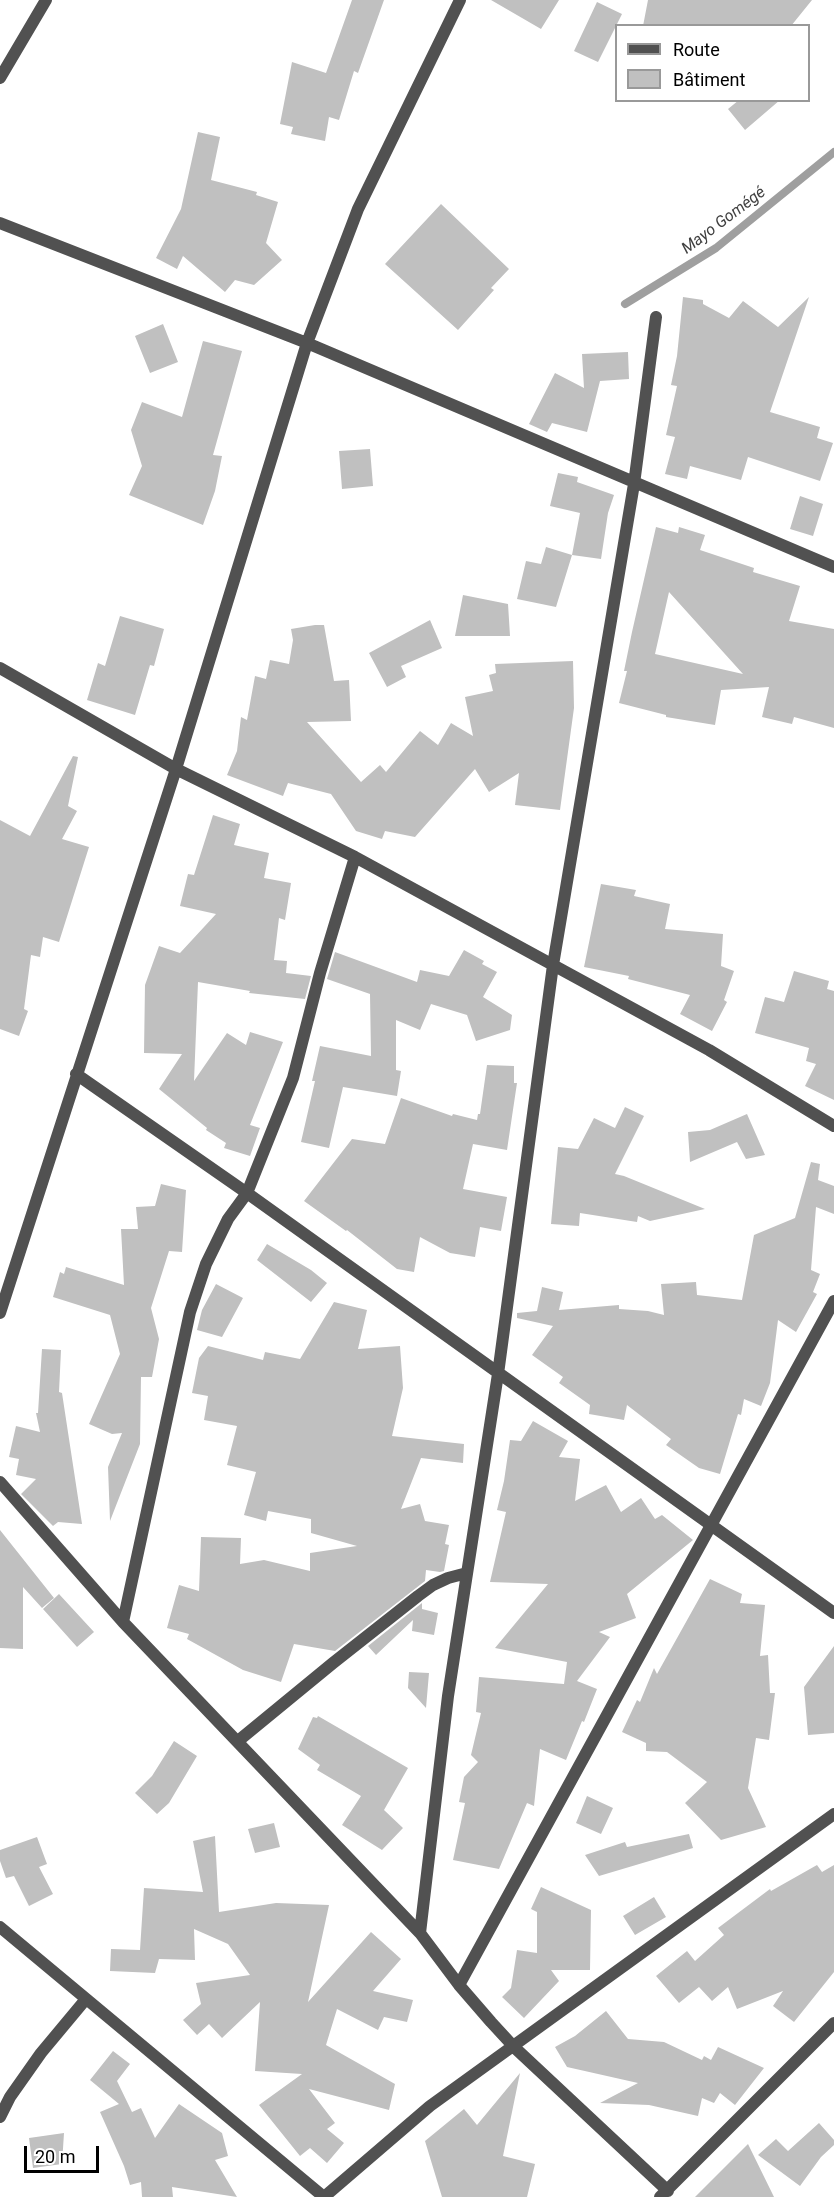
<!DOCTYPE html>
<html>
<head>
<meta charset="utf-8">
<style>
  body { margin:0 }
  #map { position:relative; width:834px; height:2197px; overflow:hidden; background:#fff; font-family:Roboto,sans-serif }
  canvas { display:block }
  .legend { position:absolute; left:615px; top:24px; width:195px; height:78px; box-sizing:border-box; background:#fff; border:2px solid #999; margin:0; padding:8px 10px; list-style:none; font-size:18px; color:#000 }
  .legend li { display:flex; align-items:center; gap:12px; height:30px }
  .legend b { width:30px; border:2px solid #999 }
  .scale { position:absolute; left:24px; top:2146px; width:75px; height:27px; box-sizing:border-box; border:3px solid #000; border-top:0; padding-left:8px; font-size:18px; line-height:21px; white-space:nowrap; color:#000; -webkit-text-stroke:4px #fff; paint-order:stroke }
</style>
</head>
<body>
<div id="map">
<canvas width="834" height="2197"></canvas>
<ul class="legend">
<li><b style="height:8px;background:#515151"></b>Route</li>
<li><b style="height:16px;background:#c0c0c0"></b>Bâtiment</li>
</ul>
<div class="scale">20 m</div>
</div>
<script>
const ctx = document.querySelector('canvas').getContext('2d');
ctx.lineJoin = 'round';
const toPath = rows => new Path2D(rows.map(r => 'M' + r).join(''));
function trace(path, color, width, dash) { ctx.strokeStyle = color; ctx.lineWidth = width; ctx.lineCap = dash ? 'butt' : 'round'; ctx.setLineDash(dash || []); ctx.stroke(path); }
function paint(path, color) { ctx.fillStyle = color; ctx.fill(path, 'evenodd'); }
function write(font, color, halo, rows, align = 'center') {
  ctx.font = font + ' Roboto,sans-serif'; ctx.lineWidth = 6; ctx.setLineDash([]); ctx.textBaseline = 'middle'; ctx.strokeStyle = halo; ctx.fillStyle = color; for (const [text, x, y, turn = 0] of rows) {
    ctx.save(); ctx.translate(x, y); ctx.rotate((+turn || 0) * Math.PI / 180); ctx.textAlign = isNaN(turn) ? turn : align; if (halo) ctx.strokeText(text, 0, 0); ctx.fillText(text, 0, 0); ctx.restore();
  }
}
const stream = toPath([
  [625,304,716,248,834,152]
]);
const building = toPath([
  [352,0,384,0,358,73,354,71,339,120,329,117,325,141,291,134,293,127,280,124,292,62,326,73],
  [491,0,559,0,541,29],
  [648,0,812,0,791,26,643,26],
  [597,2,622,14,598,62,574,51],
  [739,100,780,100,745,130,728,109],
  [198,132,220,137,211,180,257,192,256,195,278,202,266,243,282,260,254,285,235,280,225,292,183,256,177,269,156,258,181,209],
  [441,204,509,269,491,288,494,290,458,330,385,264],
  [683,297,703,300,703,304,729,318,743,301,778,327,809,297,770,412,820,427,817,438,833,443,820,481,748,457,741,480,690,466,687,479,665,474,675,437,666,435,677,386,671,385,677,356],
  [163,324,178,362,150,373,135,336],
  [203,341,242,351,213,455,222,456,215,491,203,525,129,495,142,466,131,430,142,402,182,417],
  [628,352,629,379,600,381,587,432,552,423,547,432,529,424,555,373,584,388,582,354],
  [370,449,373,486,342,489,339,451],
  [558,473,578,477,577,482,614,495,608,513,601,559,572,555,580,513,550,506],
  [800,496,823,504,813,536,790,529],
  [656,527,678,533,679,527,705,535,700,550,754,568,753,572,800,586,789,621,834,629,834,728,794,717,792,724,762,717,769,687,721,690,715,725,666,717,666,715,619,703,627,671,624,671,632,632],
  [669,592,743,674,655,654],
  [546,547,572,555,556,607,517,599,526,561,541,564],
  [463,595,508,604,510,636,455,636],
  [120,616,164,629,154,666,150,665,135,715,87,700,98,663,105,666],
  [430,620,442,648,401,666,406,677,387,687,369,653],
  [315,625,324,625,334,681,349,680,351,721,307,722,361,782,380,765,386,772,420,731,438,745,451,723,473,736,465,697,493,691,489,675,496,673,495,664,573,661,574,708,560,810,515,805,519,773,489,792,475,769,415,837,385,831,382,839,356,831,331,794,288,783,283,796,227,775,237,751,241,717,247,720,255,676,266,679,270,660,289,664,293,640,291,629],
  [73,756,78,757,68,806,77,811,62,839,89,847,59,942,43,937,40,957,31,955,24,1009,28,1011,19,1036,0,1029,0,820,30,836],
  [213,815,240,824,234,845,269,853,264,878,291,883,285,920,279,918,274,960,287,961,286,973,311,976,305,999,249,993,250,991,198,982,194,1081,227,1033,246,1045,250,1032,283,1042,250,1125,260,1128,250,1156,224,1148,226,1143,206,1130,207,1128,159,1089,182,1054,144,1053,145,985,159,946,180,953,216,914,180,906,188,874,194,875],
  [601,884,636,890,634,896,670,904,665,929,723,934,721,966,734,971,724,1000,727,1002,712,1031,680,1014,690,995,628,979,629,976,584,967],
  [464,950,484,961,482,964,497,972,483,997,512,1015,510,1030,476,1041,467,1015,431,1004,420,1030,396,1020,396,1070,401,1071,397,1096,343,1087,329,1148,301,1142,315,1081,312,1081,320,1046,371,1056,370,994,327,979,335,952,417,982,420,970,449,976],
  [794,971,829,981,827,989,834,991,834,1100,805,1086,816,1064,806,1061,809,1048,755,1033,765,997,784,1002],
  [487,1065,514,1066,514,1083,517,1083,507,1150,473,1144,463,1189,507,1197,501,1231,480,1227,475,1257,450,1253,420,1237,414,1272,397,1269,347,1230,346,1231,304,1201,352,1139,385,1144,401,1098,452,1116,453,1114,477,1120,478,1114,480,1114],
  [625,1107,644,1116,615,1174,624,1176,705,1209,650,1221,638,1216,637,1222,580,1213,579,1226,551,1224,558,1147,578,1149,594,1118,615,1128],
  [747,1114,765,1155,746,1159,737,1142,690,1162,688,1132,710,1130],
  [811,1162,820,1164,818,1180,834,1186,834,1214,816,1207,811,1270,820,1274,813,1292,817,1294,796,1332,778,1320,770,1383,761,1406,744,1399,741,1415,738,1414,720,1474,699,1468,666,1445,671,1439,627,1405,624,1420,589,1414,590,1405,559,1383,563,1377,532,1355,553,1326,517,1318,517,1313,537,1311,542,1287,563,1292,559,1310,619,1305,619,1309,648,1311,664,1315,661,1284,696,1282,697,1295,742,1300,754,1235,795,1218],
  [161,1184,186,1190,182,1252,169,1251,151,1308,159,1339,152,1377,141,1377,140,1444,110,1521,108,1467,122,1433,112,1434,89,1424,120,1354,110,1315,53,1297,60,1272,64,1274,66,1267,124,1285,121,1229,138,1229,136,1207,155,1206],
  [267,1244,311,1270,327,1283,311,1302,257,1260],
  [216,1284,243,1298,222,1337,197,1330,202,1310],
  [334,1302,367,1310,358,1349,400,1346,403,1388,392,1436,464,1444,463,1463,421,1458,401,1509,420,1504,425,1521,449,1525,445,1544,449,1545,444,1571,440,1572,426,1570,425,1581,335,1651,294,1644,281,1682,243,1670,187,1639,189,1634,167,1628,179,1585,199,1591,201,1537,241,1538,240,1564,264,1560,310,1571,310,1553,357,1546,311,1533,311,1519,268,1511,266,1521,244,1515,256,1472,227,1465,237,1426,204,1420,208,1396,192,1393,199,1358,208,1346,263,1360,265,1352,300,1359],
  [42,1349,61,1350,59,1392,62,1393,82,1524,58,1522,53,1526,21,1494,36,1479,16,1475,19,1459,9,1457,16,1426,40,1432,36,1413,38,1413],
  [533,1421,568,1441,559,1457,580,1459,575,1501,606,1485,621,1512,641,1498,655,1519,662,1515,693,1540,627,1594,636,1618,599,1632,610,1637,577,1681,597,1689,584,1722,582,1721,566,1760,540,1749,534,1806,527,1803,499,1869,453,1860,465,1803,459,1802,464,1777,478,1762,471,1755,481,1713,476,1712,479,1677,564,1684,567,1662,495,1648,548,1584,490,1582,506,1512,497,1510,504,1481,510,1440,521,1441],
  [0,1530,54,1598,42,1608,23,1587,23,1649,0,1648],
  [710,1579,742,1594,740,1603,765,1605,760,1656,768,1655,770,1693,775,1693,769,1740,756,1738,748,1788,766,1827,721,1840,685,1803,707,1782,667,1752,646,1751,646,1743,622,1732,637,1700,640,1702,654,1668,657,1674],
  [59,1594,94,1632,77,1647,43,1609],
  [422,1603,422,1609,438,1613,434,1635,412,1631,413,1620,376,1655,368,1646],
  [834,1646,834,1733,808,1735,804,1687],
  [409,1672,429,1673,426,1708,408,1688],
  [318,1716,408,1768,384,1810,403,1828,382,1850,342,1825,361,1796,317,1770,320,1765,298,1749,313,1717,317,1718],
  [174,1741,197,1756,169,1803,157,1814,135,1793,152,1776],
  [587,1796,613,1808,601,1834,576,1823],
  [274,1823,280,1847,255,1853,248,1829],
  [689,1834,693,1848,599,1876,585,1855,625,1842,627,1847],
  [215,1836,219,1912,276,1903,329,1905,308,2002,371,1932,401,1959,373,1991,413,2000,407,2022,384,2017,378,2030,337,2009,326,2045,395,2084,389,2110,309,2089,335,2123,327,2129,344,2143,327,2163,310,2148,300,2156,259,2105,302,2074,255,2071,260,2002,222,2038,209,2024,197,2035,183,2020,201,2004,196,1983,250,1975,228,1944,194,1929,195,1960,159,1959,155,1973,110,1971,111,1949,140,1950,144,1888,203,1892,193,1841],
  [37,1837,47,1864,39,1867,53,1894,29,1906,14,1876,6,1878,0,1861,0,1850],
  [817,1865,822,1872,834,1865,834,1972,794,2022,773,2006,783,1991,737,2009,728,1987,712,2001,699,1987,679,2003,656,1976,687,1951,695,1961,724,1935,718,1928,770,1889,771,1891],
  [541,1887,591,1910,590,1970,551,1970,559,1981,524,2018,502,1997,511,1988,517,1950,537,1953,537,1912,531,1909],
  [654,1897,666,1917,635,1935,623,1916],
  [606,2011,628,2039,664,2042,702,2060,704,2056,711,2060,718,2047,764,2068,735,2105,720,2093,714,2103,702,2098,698,2116,649,2105,600,2103,638,2083,567,2067,555,2047,575,2036],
  [113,2051,130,2064,117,2081,132,2112,141,2108,155,2138,179,2104,222,2133,228,2156,215,2160,237,2197,172,2187,173,2197,142,2197,141,2182,130,2185,124,2166,100,2112,119,2104,90,2080],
  [520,2073,503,2156,535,2164,527,2197,442,2197,425,2141,464,2109,477,2125],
  [819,2123,834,2140,834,2145,821,2157,800,2186,758,2155,776,2139,788,2151],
  [64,2133,62,2164,33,2168,29,2138],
  [748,2144,774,2197,695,2197]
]);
const street = toPath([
  [0,78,46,0],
  [0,223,307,343,834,567],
  [0,668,176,769,355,857,553,965,709,1050,834,1126],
  [76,1074,247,1193,834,1613],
  [0,1313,176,769,307,343,358,209,460,0],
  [0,1482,123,1622,420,1933,459,1985,491,2022,514,2047,668,2191],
  [123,1622,190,1312,206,1264,228,1219,247,1193,293,1078,320,973,355,857],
  [238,1741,333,1663,418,1596,433,1585,448,1578,467,1573],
  [0,1927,324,2197],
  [420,1933,448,1696,498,1374,553,965,634,484,656,317],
  [459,1985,834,1301],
  [0,2117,10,2097,41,2053,86,1999],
  [324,2197,430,2106,834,1814],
  [660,2197,834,2023]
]);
const waterNames = [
  ["Mayo Gomégé",724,221,-37]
];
trace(stream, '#9f9f9f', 8);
paint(building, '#c0c0c0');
trace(street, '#515151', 12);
write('italic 16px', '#404040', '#fff', waterNames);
</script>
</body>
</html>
